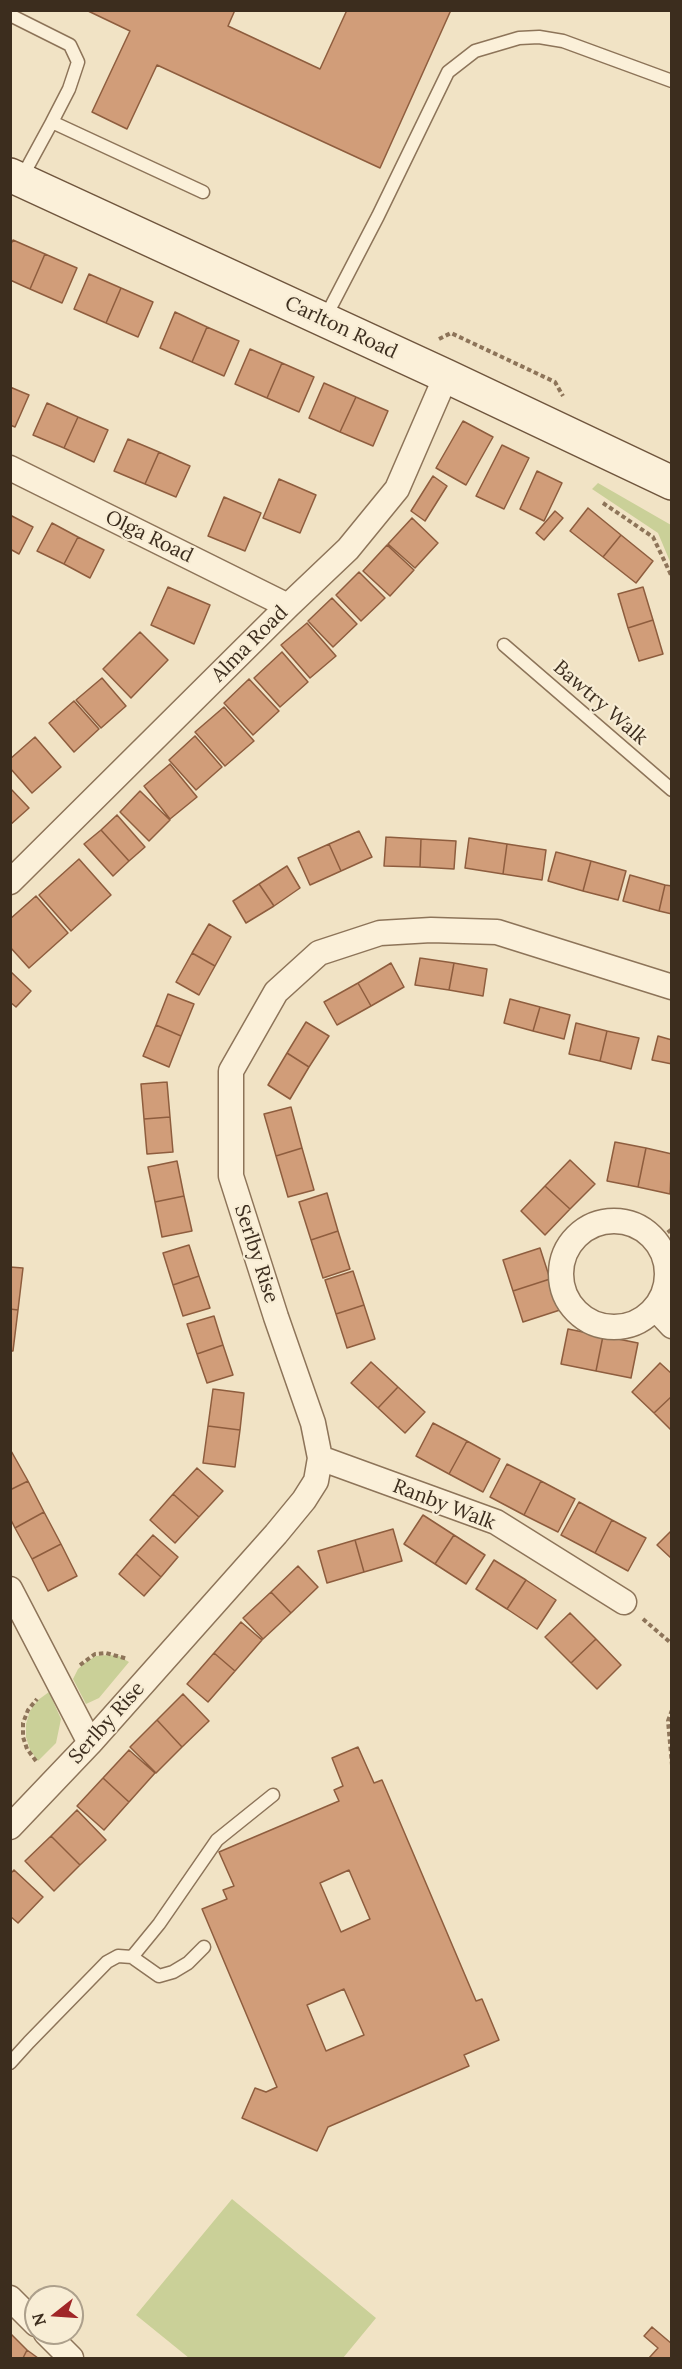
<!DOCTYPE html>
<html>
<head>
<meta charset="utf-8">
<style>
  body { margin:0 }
  #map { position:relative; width:682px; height:2369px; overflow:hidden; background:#f1e3c5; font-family:Lora,serif }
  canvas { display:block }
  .frame { position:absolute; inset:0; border:12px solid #3c2d1e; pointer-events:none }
  .north { position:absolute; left:24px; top:2285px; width:60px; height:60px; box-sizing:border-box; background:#f8edd5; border:2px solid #ada08c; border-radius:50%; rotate:253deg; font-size:16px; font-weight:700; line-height:24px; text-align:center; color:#3c2d1e }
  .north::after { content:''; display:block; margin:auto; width:21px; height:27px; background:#a02628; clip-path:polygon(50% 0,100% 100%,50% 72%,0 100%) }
</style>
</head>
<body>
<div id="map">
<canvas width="682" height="2369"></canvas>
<div class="frame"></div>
<div class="north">N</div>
</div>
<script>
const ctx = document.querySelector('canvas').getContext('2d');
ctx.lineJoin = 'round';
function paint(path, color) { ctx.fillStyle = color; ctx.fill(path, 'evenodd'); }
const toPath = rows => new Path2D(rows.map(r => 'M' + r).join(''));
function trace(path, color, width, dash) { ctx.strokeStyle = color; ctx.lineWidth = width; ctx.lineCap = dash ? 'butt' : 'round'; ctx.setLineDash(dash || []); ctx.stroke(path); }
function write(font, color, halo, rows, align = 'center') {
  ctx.font = font + ' Lora,serif'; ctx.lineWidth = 4.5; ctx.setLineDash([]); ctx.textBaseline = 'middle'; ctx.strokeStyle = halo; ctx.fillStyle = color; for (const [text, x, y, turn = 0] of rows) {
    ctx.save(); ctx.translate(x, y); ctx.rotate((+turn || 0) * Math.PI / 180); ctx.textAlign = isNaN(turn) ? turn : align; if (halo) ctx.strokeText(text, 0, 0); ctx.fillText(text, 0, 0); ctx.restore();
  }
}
const green = toPath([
  [598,483,671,525,671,564,658,533,592,489],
  [108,1655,119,1656,129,1662,99,1698,86,1704,73,1679,78,1669,86,1662,96,1656],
  [49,1692,61,1719,56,1743,38,1761,30,1750,26,1737,26,1724,30,1711,38,1700],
  [232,2199,376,2318,343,2358,189,2358,136,2315]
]);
const building = toPath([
  [86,10,235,10,228,26,320,69,347,10,451,10,380,168,157,65,127,129,92,112,130,31,86,10],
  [13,240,45,254,30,289,10,280,10,246,13,240],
  [45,254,77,268,62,303,30,289,45,254],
  [89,274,121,288,106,323,74,309,89,274],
  [121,288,153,302,138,337,106,323,121,288],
  [175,312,207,327,192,362,160,348,175,312],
  [207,327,239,341,224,376,192,362,207,327],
  [250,349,282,363,267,398,235,384,250,349],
  [282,363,314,377,299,412,267,398,282,363],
  [324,383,356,397,340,432,309,418,324,383],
  [10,387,29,395,15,427,10,425,10,387],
  [356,397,388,411,373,446,340,432,356,397],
  [47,403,78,417,64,448,33,435,47,403],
  [78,417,108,430,94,462,64,448,78,417],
  [463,421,493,437,466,485,436,468,463,421],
  [128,439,159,452,145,484,114,471,128,439],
  [502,445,529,458,504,509,476,496,502,445],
  [159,452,190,466,176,497,145,484,159,452],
  [537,471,562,483,544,521,520,509,537,471],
  [433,476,447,486,425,521,411,511,433,476],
  [279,479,316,495,300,533,263,518,279,479],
  [224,497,261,513,245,551,208,536,224,497],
  [588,508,621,535,603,557,570,531,588,508],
  [555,511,563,518,544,540,536,533,555,511],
  [10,515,33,527,19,554,10,549,10,515],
  [412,518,438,543,415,568,388,544,412,518],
  [52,523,78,537,64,564,37,551,52,523],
  [621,535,653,561,636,583,603,557,621,535],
  [78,537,104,550,90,578,64,564,78,537],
  [387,545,414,570,390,596,363,571,387,545],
  [359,572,385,598,361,621,336,595,359,572],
  [168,587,210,605,194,644,151,625,168,587],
  [643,587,653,620,628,628,618,594,643,587],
  [332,598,357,624,333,647,308,621,332,598],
  [653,620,663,654,639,661,628,628,653,620],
  [307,623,336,656,310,678,281,645,307,623],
  [140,632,168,660,131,698,103,669,140,632],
  [282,652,308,682,280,707,254,678,282,652],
  [102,678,126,706,101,728,76,700,102,678],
  [249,679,279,711,253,735,224,703,249,679],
  [74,701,99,729,74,752,49,723,74,701],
  [224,707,254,741,225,766,195,732,224,707],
  [195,736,222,767,196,790,169,760,195,736],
  [35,737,61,767,32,793,10,768,10,759,35,737],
  [170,764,197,797,170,819,144,786,170,764],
  [10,788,29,808,10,825,10,788],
  [140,791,170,820,149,841,120,812,140,791],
  [117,815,145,847,129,861,101,830,117,815],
  [101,830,129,861,113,876,84,844,101,830],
  [359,831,372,857,341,871,329,844,359,831],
  [386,837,421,839,420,867,384,866,386,837],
  [469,838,507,844,503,874,465,868,469,838],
  [421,839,456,841,454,869,420,867,421,839],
  [329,844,341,871,310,885,298,858,329,844],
  [507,844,546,850,542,880,503,874,507,844],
  [556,852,591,861,583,891,548,881,556,852],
  [79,859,111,895,71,931,39,895,79,859],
  [591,861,626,871,618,900,583,891,591,861],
  [287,866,300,888,274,906,259,884,287,866],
  [630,875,665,885,659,911,623,901,630,875],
  [259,884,274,906,246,923,233,901,259,884],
  [665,885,672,886,672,914,659,911,665,885],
  [36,896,68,933,29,968,10,947,10,919,36,896],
  [209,924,231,937,215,966,192,953,209,924],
  [192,953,215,966,199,995,176,982,192,953],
  [420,958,454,963,449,990,415,985,420,958],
  [391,963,404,987,371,1006,358,983,391,963],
  [454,963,487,969,483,996,449,990,454,963],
  [10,971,31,991,16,1007,10,1002,10,971],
  [358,983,371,1006,337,1025,324,1002,358,983],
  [168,994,194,1004,181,1036,156,1025,168,994],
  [510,999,540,1007,533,1031,504,1023,510,999],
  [540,1007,570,1015,564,1039,533,1031,540,1007],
  [306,1022,329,1036,309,1067,287,1053,306,1022],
  [576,1023,607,1031,600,1061,569,1054,576,1023],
  [156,1025,181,1036,169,1067,143,1056,156,1025],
  [607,1031,639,1038,631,1069,600,1061,607,1031],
  [658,1036,672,1040,672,1064,652,1060,658,1036],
  [287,1053,309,1067,290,1099,268,1085,287,1053],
  [167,1082,170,1117,144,1119,141,1084,167,1082],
  [291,1107,302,1148,276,1156,264,1114,291,1107],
  [170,1117,173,1152,147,1154,144,1119,170,1117],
  [615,1142,646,1148,638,1187,607,1181,615,1142],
  [302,1148,314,1190,288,1197,276,1156,302,1148],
  [646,1148,672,1154,670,1194,638,1187,646,1148],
  [570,1160,595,1184,570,1209,545,1186,570,1160],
  [177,1161,184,1196,155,1202,148,1167,177,1161],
  [545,1186,570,1209,545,1235,521,1211,545,1186],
  [327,1193,338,1231,311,1240,299,1202,327,1193],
  [184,1196,192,1231,162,1237,155,1202,184,1196],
  [338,1231,350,1269,323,1278,311,1240,338,1231],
  [189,1245,199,1276,173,1285,163,1253,189,1245],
  [540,1248,550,1279,513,1291,503,1260,540,1248],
  [10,1267,23,1268,18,1310,10,1309,10,1267],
  [353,1271,364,1305,336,1314,325,1280,353,1271],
  [199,1276,210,1308,183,1316,173,1285,199,1276],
  [550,1279,560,1310,523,1322,513,1291,550,1279],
  [364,1305,375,1339,347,1348,336,1314,364,1305],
  [10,1309,18,1310,13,1351,10,1351,10,1309],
  [214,1316,223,1345,197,1354,187,1324,214,1316],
  [568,1329,603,1336,596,1371,561,1364,568,1329],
  [603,1336,638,1343,631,1378,596,1371,603,1336],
  [223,1345,233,1375,207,1383,197,1354,223,1345],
  [371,1362,398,1387,378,1408,351,1383,371,1362],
  [660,1363,672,1374,672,1396,654,1413,632,1392,660,1363],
  [398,1387,425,1412,405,1433,378,1408,398,1387],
  [213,1389,244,1393,240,1430,208,1426,213,1389],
  [672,1396,672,1431,654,1413,672,1396],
  [433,1423,467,1441,449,1474,416,1456,433,1423],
  [208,1426,240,1430,235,1467,203,1463,208,1426],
  [467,1441,500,1459,483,1492,449,1474,467,1441],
  [10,1449,28,1481,10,1490,10,1449],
  [507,1464,541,1481,524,1515,490,1497,507,1464],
  [197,1468,223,1491,199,1517,173,1494,197,1468],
  [28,1481,44,1512,15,1528,10,1518,10,1490,28,1481],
  [541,1481,575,1499,558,1532,524,1515,541,1481],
  [173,1494,199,1517,175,1543,150,1520,173,1494],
  [579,1502,612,1520,595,1553,561,1535,579,1502],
  [44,1512,61,1544,32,1559,15,1528,44,1512],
  [423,1515,454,1535,435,1564,404,1544,423,1515],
  [612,1520,646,1538,628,1571,595,1553,612,1520],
  [393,1529,402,1561,364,1572,355,1540,393,1529],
  [672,1530,672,1559,657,1545,672,1530],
  [153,1535,178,1557,161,1577,136,1554,153,1535],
  [454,1535,485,1555,466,1584,435,1564,454,1535],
  [355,1540,364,1572,327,1583,318,1551,355,1540],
  [61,1544,77,1576,48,1591,32,1559,61,1544],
  [136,1554,161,1577,144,1596,119,1574,136,1554],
  [494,1560,526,1580,507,1609,476,1589,494,1560],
  [298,1566,318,1587,291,1613,271,1592,298,1566],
  [526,1580,556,1600,537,1629,507,1609,526,1580],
  [271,1592,291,1613,263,1639,243,1618,271,1592],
  [570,1613,596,1639,571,1663,545,1637,570,1613],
  [241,1622,262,1640,235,1671,214,1653,241,1622],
  [596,1639,621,1665,597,1689,571,1663,596,1639],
  [214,1653,235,1671,208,1702,187,1684,214,1653],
  [183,1694,209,1721,182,1747,157,1720,183,1694],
  [157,1720,182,1747,156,1773,130,1747,157,1720],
  [358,1747,374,1783,382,1780,476,2001,482,1999,499,2040,464,2055,469,2066,328,2127,317,2151,242,2118,255,2088,266,2092,277,2087,202,1909,227,1899,223,1890,234,1886,219,1852,339,1801,334,1790,343,1786,332,1758,358,1747],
  [349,1870,370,1919,341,1932,320,1883,349,1870],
  [344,1989,364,2035,326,2051,307,2005,344,1989],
  [129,1750,155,1773,129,1802,103,1778,129,1750],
  [103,1778,129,1802,104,1830,77,1806,103,1778],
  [77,1810,106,1840,80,1865,51,1836,77,1810],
  [51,1836,80,1865,54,1891,25,1861,51,1836],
  [14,1870,43,1897,18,1923,10,1916,10,1874,14,1870],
  [652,2327,672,2344,672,2358,649,2358,658,2348,644,2336,652,2327],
  [11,2334,27,2350,23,2358,10,2358,11,2334],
  [27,2350,38,2358,23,2358,27,2350]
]);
const path = toPath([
  [439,339,451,333,555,382,563,396],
  [603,503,653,537,672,577],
  [656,1242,672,1229],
  [643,1619,672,1644],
  [80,1665,95,1654,106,1653,128,1659],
  [672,1710,668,1721,672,1765],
  [36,1761,27,1749,23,1737,23,1723,28,1710,37,1699]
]);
const service = toPath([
  [10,15,70,45,78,62,69,89,52,122,203,192],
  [21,179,52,122],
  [325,318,378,216,448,72,475,51,519,38,539,37,563,41,672,81],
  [504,645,672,790],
  [132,1957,159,1924,217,1840,273,1795],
  [10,2063,29,2042,107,1962,118,1956,132,1957,159,1976,173,1972,188,1963,204,1947]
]);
const minor = toPath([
  [10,468,288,606],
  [10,882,288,606,348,549,397,489,446,376],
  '561 1274a53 53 0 1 1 106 0a53 53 0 1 1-106 0Z',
  [655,1308,672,1326],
  [320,1458,496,1522,624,1602],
  [10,1589,90,1743],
  [10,1827,90,1743,276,1534,304,1500,316,1481,320,1458,313,1423,276,1317,231,1176,231,1071,276,992,319,953,380,933,431,930,497,932,672,987],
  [10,2298,36,2324],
  [46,2333,71,2358]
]);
const secondary = toPath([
  [10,175,446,376,672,483]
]);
const streetNames = [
  ["Carlton Road",341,328,25],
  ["Olga Road",149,537,26],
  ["Alma Road",250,644,-45],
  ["Bawtry Walk",600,703,41],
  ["Serlby Rise",256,1254,72],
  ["Ranby Walk",444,1505,21],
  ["Serlby Rise",107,1723,-48]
];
paint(green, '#cad098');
paint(building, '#d19d79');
trace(building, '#8e5d3e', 1.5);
trace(service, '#8d7459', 15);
trace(minor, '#8d7459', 27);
trace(secondary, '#6f553d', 36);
trace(path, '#8d7459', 4, [4.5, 3]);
trace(service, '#fbf0d9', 12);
trace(minor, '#fbf0d9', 24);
trace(secondary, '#fbf0d9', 33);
write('20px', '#3c2d1e', '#f8edd5', streetNames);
</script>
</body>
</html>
